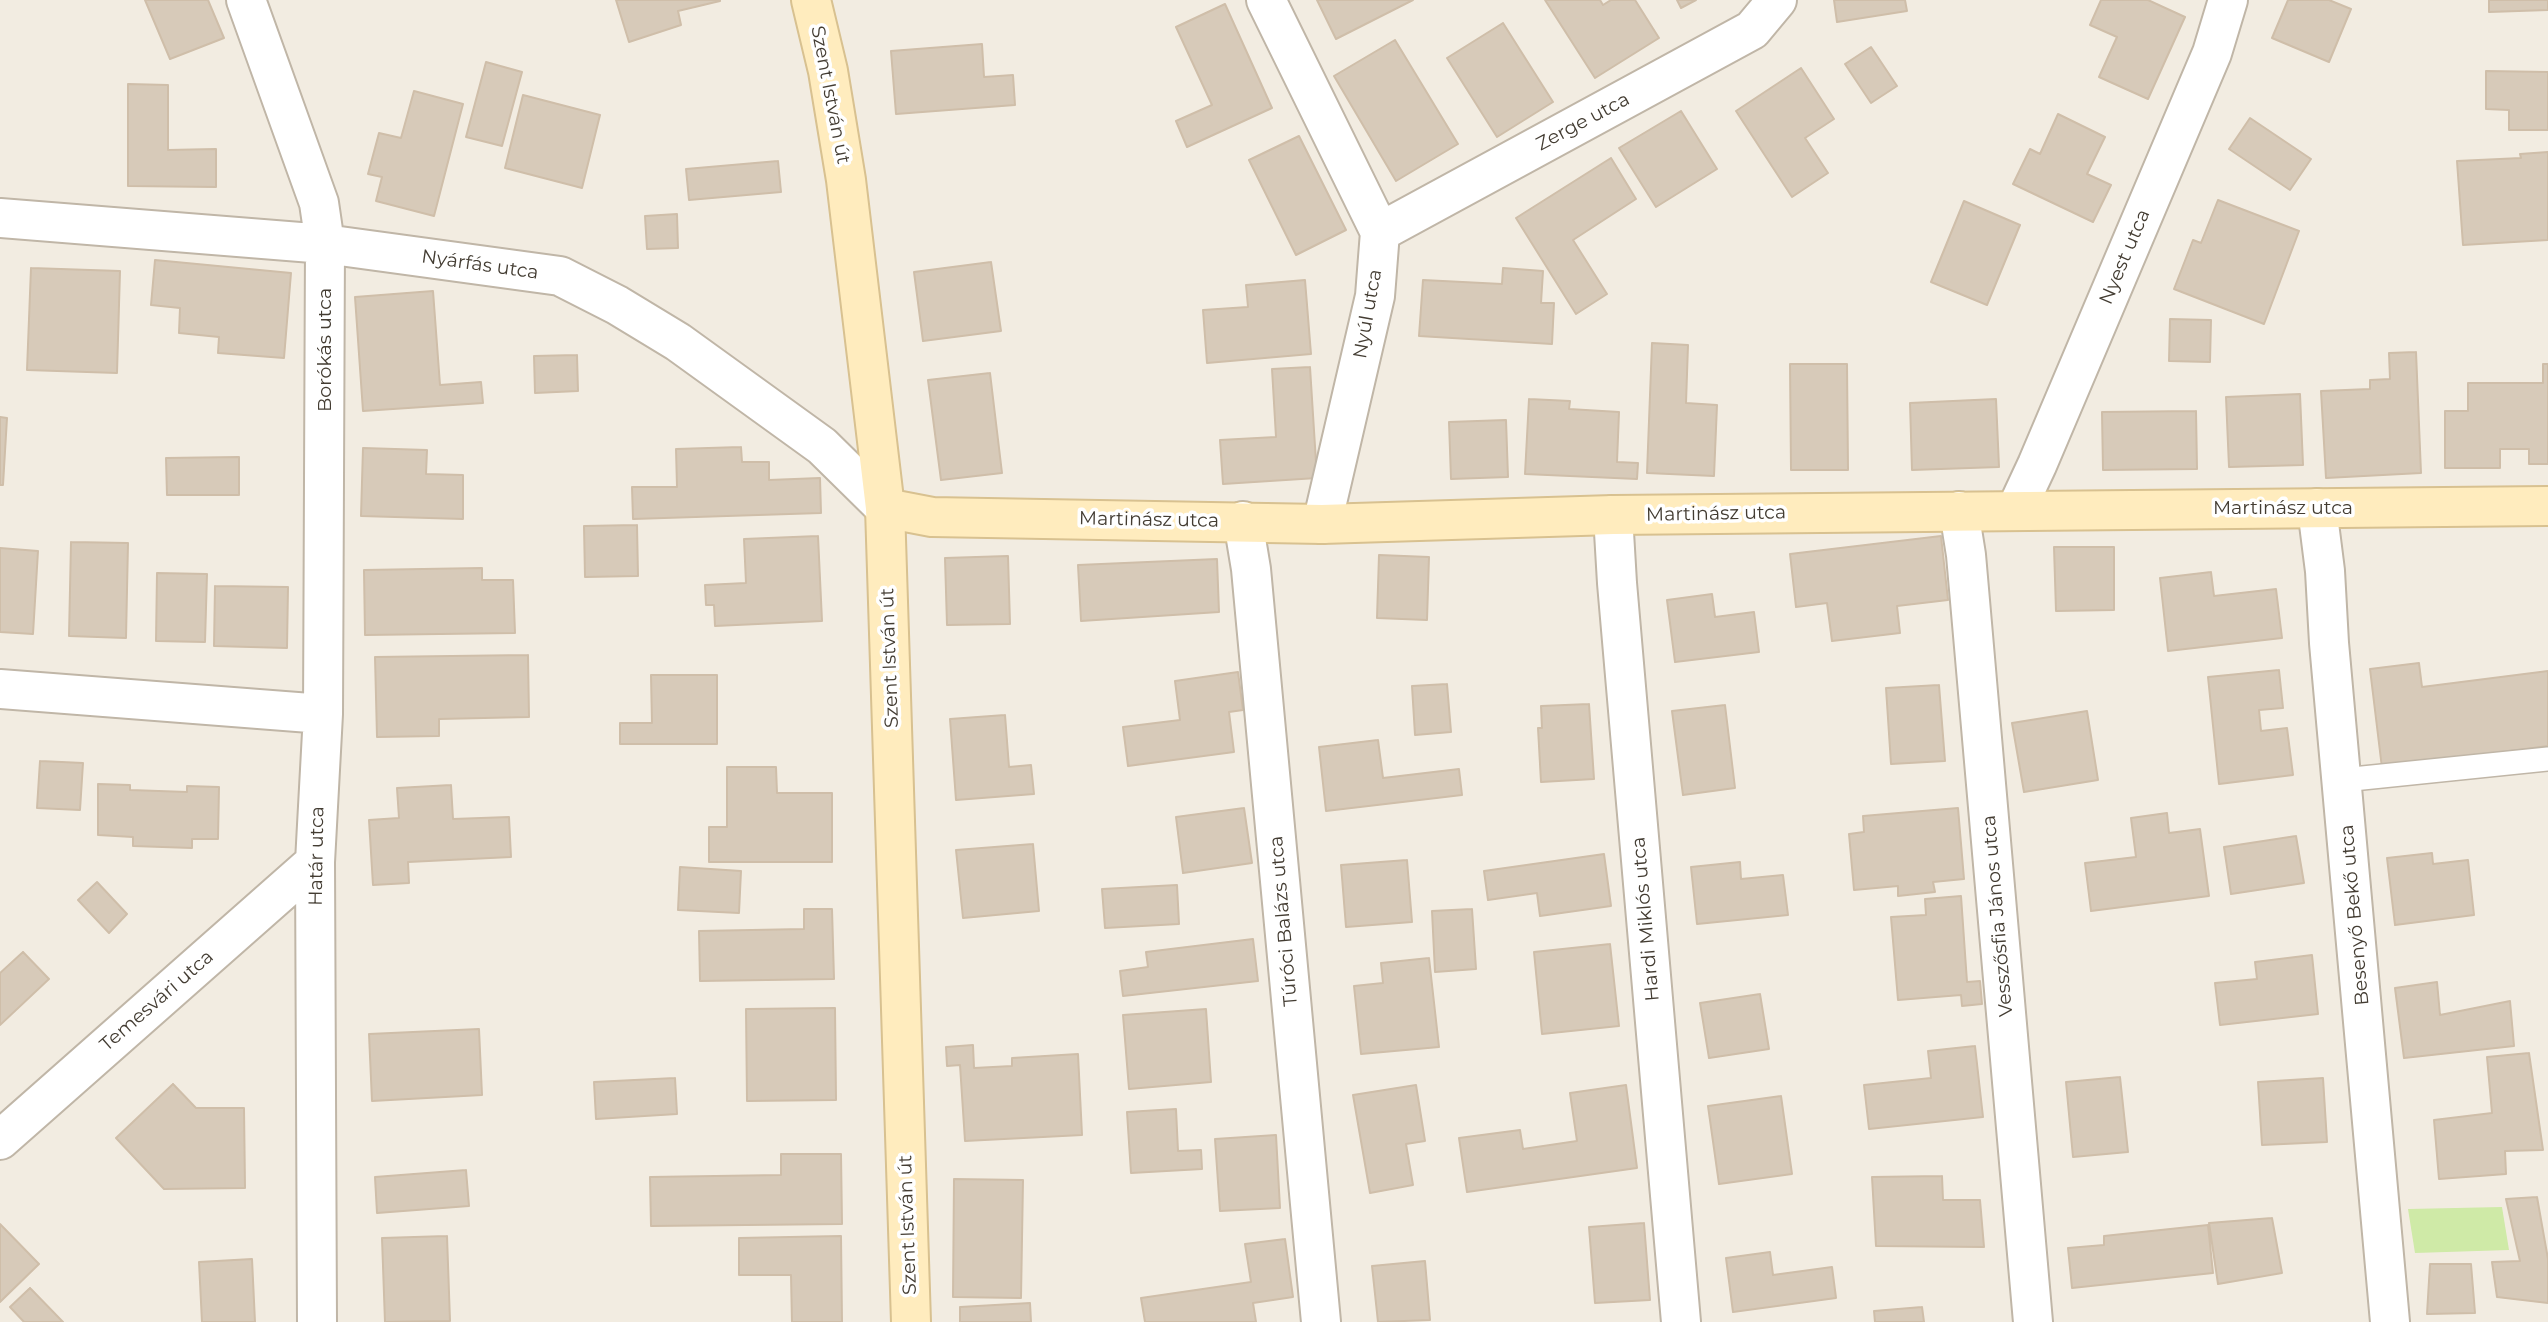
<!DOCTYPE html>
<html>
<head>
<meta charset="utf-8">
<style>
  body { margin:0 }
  canvas { display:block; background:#f2ece1 }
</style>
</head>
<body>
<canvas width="2548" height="1322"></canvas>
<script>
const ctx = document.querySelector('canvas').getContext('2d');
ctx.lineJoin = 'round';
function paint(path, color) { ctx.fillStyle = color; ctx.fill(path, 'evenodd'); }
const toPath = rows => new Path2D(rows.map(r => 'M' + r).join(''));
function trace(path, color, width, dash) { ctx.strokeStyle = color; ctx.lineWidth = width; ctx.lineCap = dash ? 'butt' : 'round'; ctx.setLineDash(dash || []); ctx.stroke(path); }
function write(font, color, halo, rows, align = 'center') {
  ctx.font = font + ' Montserrat,sans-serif'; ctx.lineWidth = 7; ctx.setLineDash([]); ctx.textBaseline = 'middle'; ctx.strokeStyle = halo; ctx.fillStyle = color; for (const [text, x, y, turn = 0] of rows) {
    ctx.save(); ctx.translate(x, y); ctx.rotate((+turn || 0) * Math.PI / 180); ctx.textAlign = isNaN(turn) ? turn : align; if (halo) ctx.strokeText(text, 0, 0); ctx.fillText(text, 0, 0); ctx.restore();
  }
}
const green = toPath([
  [2502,1207,2509,1250,2415,1253,2408,1209]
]);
const building = toPath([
  [145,0,208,0,224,38,170,59,145,0],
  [616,0,720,0,720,1,678,11,681,25,629,42,616,0],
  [1317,0,1413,0,1336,39,1317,0],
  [1545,0,1600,0,1603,5,1611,0,1635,0,1659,38,1595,78,1545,0],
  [1677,0,1696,0,1681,8,1677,0],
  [1834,0,1905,0,1907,11,1837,22,1834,0],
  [2101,0,2148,0,2185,17,2148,99,2099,77,2117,37,2090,25,2101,0],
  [2288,0,2329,0,2351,9,2329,62,2272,38,2288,0],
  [2489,0,2548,0,2548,10,2489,12,2489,0],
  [1225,4,1272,108,1187,147,1176,121,1212,105,1176,27,1225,4],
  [1503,23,1553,102,1497,137,1447,58,1503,23],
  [1395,40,1458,144,1396,181,1334,76,1395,40],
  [982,44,984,77,1013,75,1015,105,896,114,891,51,982,44],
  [1871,47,1897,86,1871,103,1845,64,1871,47],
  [486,62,522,72,502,146,466,137,486,62],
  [1801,68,1834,119,1805,138,1828,173,1792,197,1736,111,1801,68],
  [2486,71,2548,72,2548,130,2509,130,2509,110,2486,109,2486,71],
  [128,84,168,85,168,150,216,149,216,187,128,186,128,84],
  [414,91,463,104,434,216,376,201,382,177,368,174,379,133,401,138,414,91],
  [523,95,600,115,582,188,505,168,523,95],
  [1681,111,1717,169,1656,207,1619,148,1681,111],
  [2058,114,2105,137,2087,174,2111,185,2093,222,2013,184,2030,149,2040,154,2058,114],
  [2250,118,2311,159,2290,190,2229,149,2250,118],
  [1299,136,1346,230,1296,255,1249,160,1299,136],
  [2548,152,2548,240,2463,245,2457,161,2521,158,2520,154,2548,152],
  [1611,158,1636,199,1573,240,1607,294,1576,314,1516,218,1611,158],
  [778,161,781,192,689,200,686,169,778,161],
  [2218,200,2299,231,2264,324,2174,289,2193,240,2201,243,2218,200],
  [1964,201,2020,225,1987,305,1931,282,1964,201],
  [677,214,678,248,647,249,645,216,677,214],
  [155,260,291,273,284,358,218,353,219,337,179,333,180,308,151,305,155,260],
  [991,262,1001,331,923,341,914,272,991,262],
  [31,268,120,271,117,373,27,370,31,268],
  [1503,268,1543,271,1541,303,1554,303,1552,344,1419,336,1423,280,1502,284,1503,268],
  [1305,280,1311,354,1207,363,1203,310,1248,307,1246,285,1305,280],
  [433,291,440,385,481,382,483,403,363,411,355,297,433,291],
  [2170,319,2211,320,2210,362,2169,361,2170,319],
  [1652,343,1688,345,1686,403,1717,405,1714,476,1647,473,1652,343],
  [2416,352,2421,473,2326,478,2321,391,2370,389,2370,380,2390,379,2389,353,2416,352],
  [577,355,578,391,535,393,534,356,577,355],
  [1790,364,1847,364,1848,470,1791,470,1790,364],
  [2543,364,2548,364,2548,464,2529,464,2529,449,2500,449,2500,468,2445,468,2445,411,2468,411,2468,383,2543,383,2543,364],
  [1310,367,1317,478,1223,484,1220,440,1276,437,1272,369,1310,367],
  [990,373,1002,473,941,480,928,380,990,373],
  [2300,394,2303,465,2229,467,2226,397,2300,394],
  [1529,399,1570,401,1569,409,1619,412,1617,462,1638,463,1637,479,1525,474,1529,399],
  [1996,399,1999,467,1912,470,1910,403,1996,399],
  [2196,411,2197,469,2103,470,2102,412,2196,411],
  [0,417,7,418,3,485,0,485,0,417],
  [1506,420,1508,477,1451,479,1449,422,1506,420],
  [741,447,742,462,769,462,769,480,820,478,821,513,633,519,632,487,677,487,676,449,741,447],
  [363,448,427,450,426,474,463,475,463,519,361,516,363,448],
  [239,457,239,495,167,495,166,458,239,457],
  [637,525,638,576,585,577,584,526,637,525],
  [818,536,822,621,715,626,714,605,706,605,705,585,746,583,744,539,818,536],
  [1941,536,1948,600,1897,606,1900,633,1832,641,1827,603,1796,607,1790,554,1941,536],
  [71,542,128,543,126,638,69,636,71,542],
  [2054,547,2114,547,2114,610,2056,611,2054,547],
  [0,548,38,551,33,634,0,632,0,548],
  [1379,555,1429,557,1427,620,1377,618,1379,555],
  [1008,556,1010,624,947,625,945,558,1008,556],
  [1217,559,1219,612,1081,621,1078,565,1217,559],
  [482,568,482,580,513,580,515,633,365,635,364,570,482,568],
  [2211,572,2214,596,2276,589,2282,638,2168,651,2160,578,2211,572],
  [157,573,207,574,205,642,156,641,157,573],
  [215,586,288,587,287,648,214,646,215,586],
  [1712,594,1715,617,1754,612,1759,652,1675,662,1667,600,1712,594],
  [528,655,529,717,439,719,439,736,377,737,375,657,528,655],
  [2419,663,2422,687,2548,671,2548,746,2382,768,2370,669,2419,663],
  [2279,670,2283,708,2259,710,2261,731,2287,728,2293,775,2219,784,2208,677,2279,670],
  [1238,672,1243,710,1229,712,1234,752,1128,766,1123,727,1180,720,1175,681,1238,672],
  [651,675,717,675,717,744,620,744,620,723,652,723,651,675],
  [1447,684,1451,732,1415,735,1412,686,1447,684],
  [1939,685,1945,761,1891,764,1886,688,1939,685],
  [1589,704,1594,779,1541,782,1538,728,1542,728,1541,706,1589,704],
  [1725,705,1735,788,1683,795,1672,711,1725,705],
  [2087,711,2098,780,2024,792,2012,723,2087,711],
  [1005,715,1009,767,1031,765,1034,794,956,800,950,719,1005,715],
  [1378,740,1383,778,1459,769,1462,795,1326,811,1319,747,1378,740],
  [40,761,83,763,80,810,37,808,40,761],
  [727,767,776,767,777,793,832,793,832,862,709,862,709,827,727,827,727,767],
  [98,784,130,785,130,790,187,792,187,786,219,787,218,839,192,839,192,848,133,846,133,837,98,835,98,784],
  [451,785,453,819,509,817,511,857,408,862,409,883,373,885,369,820,399,818,397,788,451,785],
  [1244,808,1252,863,1183,873,1176,817,1244,808],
  [1958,808,1964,879,1933,882,1935,892,1898,896,1898,886,1854,890,1849,834,1864,832,1863,816,1958,808],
  [2167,813,2169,833,2200,829,2209,896,2091,911,2085,863,2136,857,2131,818,2167,813],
  [2296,836,2304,883,2231,894,2224,847,2296,836],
  [1033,844,1039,911,963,918,956,850,1033,844],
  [2432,853,2433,864,2468,860,2474,915,2395,925,2387,858,2432,853],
  [1604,854,1611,906,1540,916,1537,893,1488,900,1484,871,1604,854],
  [1407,860,1412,922,1346,927,1341,865,1407,860],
  [1740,862,1741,879,1783,875,1788,915,1697,924,1691,867,1740,862],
  [680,867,741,871,739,913,678,910,680,867],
  [97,882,127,914,109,933,78,900,97,882],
  [1177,885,1179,924,1105,928,1102,889,1177,885],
  [1961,896,1967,982,1980,981,1982,1004,1962,1006,1961,995,1898,1000,1891,917,1926,915,1925,899,1961,896],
  [804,909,832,909,834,979,700,981,699,931,804,929,804,909],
  [1472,909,1476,969,1435,972,1432,911,1472,909],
  [1253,939,1258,981,1123,996,1120,971,1148,967,1146,952,1253,939],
  [1610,944,1619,1026,1542,1034,1534,952,1610,944],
  [23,952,49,979,0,1025,0,973,23,952],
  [2312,955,2318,1014,2220,1025,2215,983,2257,979,2255,962,2312,955],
  [1429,958,1439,1047,1361,1054,1354,986,1383,983,1381,963,1429,958],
  [2437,982,2440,1015,2510,1001,2514,1046,2404,1058,2395,988,2437,982],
  [1760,994,1769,1049,1709,1058,1700,1003,1760,994],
  [835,1008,836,1100,747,1101,746,1009,835,1008],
  [1206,1009,1211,1082,1129,1089,1123,1015,1206,1009],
  [479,1029,482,1095,372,1101,369,1034,479,1029],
  [973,1045,974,1068,1012,1066,1012,1058,1078,1054,1082,1135,965,1141,960,1065,947,1066,946,1047,973,1045],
  [1975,1046,1983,1117,1869,1129,1864,1085,1931,1078,1928,1051,1975,1046],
  [2529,1053,2543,1150,2505,1151,2506,1174,2439,1179,2434,1120,2492,1113,2487,1057,2529,1053],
  [2120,1077,2128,1152,2073,1157,2066,1082,2120,1077],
  [675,1078,677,1114,596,1119,594,1082,675,1078],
  [2323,1078,2327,1142,2262,1145,2258,1082,2323,1078],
  [173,1084,196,1108,244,1108,245,1188,164,1189,116,1138,173,1084],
  [1416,1085,1425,1141,1406,1144,1413,1185,1370,1193,1353,1095,1416,1085],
  [1626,1085,1637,1168,1467,1192,1459,1138,1520,1130,1523,1149,1577,1141,1570,1093,1626,1085],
  [1781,1096,1792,1174,1719,1184,1708,1106,1781,1096],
  [1176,1109,1178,1151,1201,1150,1202,1169,1131,1173,1127,1112,1176,1109],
  [1276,1135,1280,1208,1220,1211,1215,1139,1276,1135],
  [781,1154,841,1154,842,1224,651,1226,650,1177,781,1175,781,1154],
  [466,1170,469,1206,377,1213,375,1177,466,1170],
  [1942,1176,1943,1200,1980,1200,1984,1247,1876,1246,1872,1177,1942,1176],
  [954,1179,1023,1180,1021,1298,953,1297,954,1179],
  [2537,1197,2548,1259,2548,1303,2497,1297,2492,1262,2520,1261,2506,1199,2537,1197],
  [2272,1218,2282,1273,2218,1284,2209,1223,2272,1218],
  [1644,1223,1650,1300,1595,1303,1589,1227,1644,1223],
  [0,1224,39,1264,0,1302,0,1224],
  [2208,1225,2213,1273,2072,1288,2068,1248,2104,1245,2104,1236,2208,1225],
  [447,1236,450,1321,385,1322,382,1238,447,1236],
  [841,1236,842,1322,792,1322,791,1275,739,1275,739,1238,841,1236],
  [1285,1239,1293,1297,1253,1303,1256,1322,1145,1322,1141,1298,1251,1282,1245,1244,1285,1239],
  [1770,1252,1773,1275,1832,1267,1836,1298,1733,1312,1726,1258,1770,1252],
  [252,1259,255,1322,202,1322,199,1262,252,1259],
  [1425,1261,1430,1320,1378,1322,1372,1266,1425,1261],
  [2430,1264,2471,1264,2475,1313,2427,1314,2430,1264],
  [30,1288,63,1322,24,1322,10,1307,30,1288],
  [1030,1303,1031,1322,960,1322,960,1307,1030,1303],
  [1922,1307,1924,1322,1875,1322,1874,1311,1922,1307]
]);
const lane = toPath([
  [2343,780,2548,759]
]);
const street = toPath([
  [246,0,319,203,325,244,323,714,315,862,317,1322],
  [1266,0,1380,232,1375,296,1322,524],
  [0,218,325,244,560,276,617,305,678,342,822,446,885,508],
  [1380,232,1752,30,1777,0],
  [2317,508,2325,571,2329,643,2390,1322],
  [2016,510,2037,465,2212,53,2228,0],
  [1959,511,1966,555,2033,1322],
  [1613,515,1617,583,1681,1322],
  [1243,521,1251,569,1321,1322],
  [0,689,323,714],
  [0,1140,315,862]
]);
const secondary = toPath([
  [811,0,828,71,846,180,885,508,911,1322],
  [885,508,932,517,1322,524,1613,515,2548,506]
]);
const streetNames = [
  ["Szent István út",830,95,79],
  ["Zerge utca",1583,122,-28],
  ["Nyest utca",2125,257,-67],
  ["Nyárfás utca",480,265,8],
  ["Nyúl utca",1368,314,-80],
  ["Borókás utca",325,350,-90],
  ["Martinász utca",2283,508],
  ["Martinász utca",1716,514,-1],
  ["Martinász utca",1149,520,1],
  ["Szent István út",890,658,-92],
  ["Határ utca",317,856,-89],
  ["Besenyő Bekő utca",2355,915,-95],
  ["Vesszősfia János utca",1998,916,-95],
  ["Hardi Miklós utca",1646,919,-95],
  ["Túróci Balázs utca",1284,921,-95],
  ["Temesvári utca",157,1001,-41],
  ["Szent István út",908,1225,-92]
];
paint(green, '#cfeaa7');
paint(building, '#d7cab9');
trace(building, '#cfbea9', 2);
trace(lane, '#c0b6a7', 26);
trace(street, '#c0b6a7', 42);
trace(secondary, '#d8c190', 42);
trace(lane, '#fff', 23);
trace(street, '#fff', 38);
trace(secondary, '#ffecbe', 38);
write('19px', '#433c32', '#fff', streetNames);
</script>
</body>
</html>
